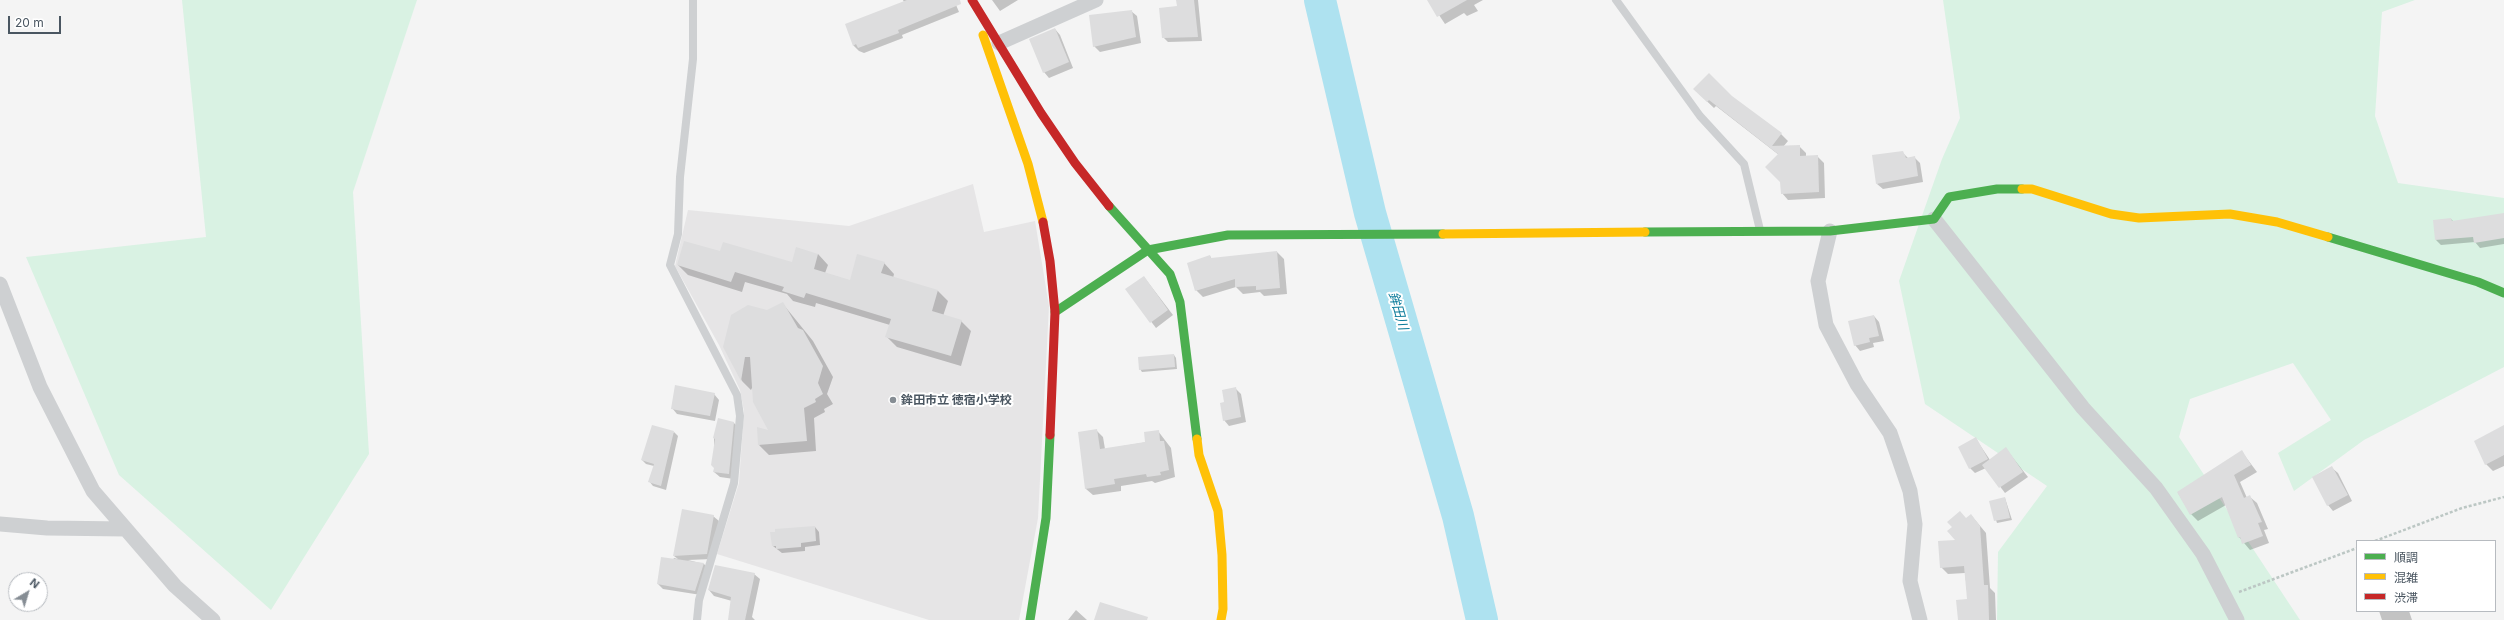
<!DOCTYPE html>
<html>
<head>
<meta charset="utf-8">
<style>
  body { margin:0 }
  #map { position:relative; width:2504px; height:620px; overflow:hidden; background:#f4f4f4; font-family:Inter,"Noto Sans JP",sans-serif }
  canvas { display:block }
  .legend { position:absolute; left:2356px; top:540px; width:140px; height:72px; box-sizing:border-box; background:#fff; border:1px solid #b7bbc0; margin:0; padding:5px 7px; list-style:none; font-size:12px; color:#4a5661 }
  .legend li { display:flex; align-items:center; gap:8px; height:20px }
  .legend b { width:20px; border:1px solid #b7bbc0 }
  .north { position:absolute; left:8px; top:572px; width:40px; height:40px; box-sizing:border-box; background:#fff; border:1px solid #b7bbc0; border-radius:50%; rotate:38deg; font-size:11px; font-weight:700; line-height:16px; text-align:center; color:#4a5661 }
  .north::after { content:''; display:block; margin:auto; width:14px; height:18px; background:#868d94; clip-path:polygon(50% 0,100% 100%,50% 72%,0 100%) }
  .scale { position:absolute; left:8px; top:16px; width:53px; height:18px; box-sizing:border-box; border:2px solid #4a5661; border-top:0; padding-left:5px; font-size:12px; line-height:14px; white-space:nowrap; color:#4a5661; -webkit-text-stroke:3px #fff; paint-order:stroke }
</style>
</head>
<body>
<div id="map">
<canvas width="2504" height="620"></canvas>
<ul class="legend">
<li><b style="height:5px;background:#4caf50"></b>順調</li>
<li><b style="height:5px;background:#ffc107"></b>混雑</li>
<li><b style="height:5px;background:#c62828"></b>渋滞</li>
</ul>
<div class="north">N</div>
<div class="scale">20 m</div>
</div>
<script>
const ctx = document.querySelector('canvas').getContext('2d');
ctx.lineJoin = 'round';
function paint(path, color) { ctx.fillStyle = color; ctx.fill(path, 'evenodd'); }
const toPath = rows => new Path2D(rows.map(r => 'M' + r).join(''));
function trace(path, color, width, dash) { ctx.strokeStyle = color; ctx.lineWidth = width; ctx.lineCap = dash ? 'butt' : 'round'; ctx.setLineDash(dash || []); ctx.stroke(path); }
function write(font, color, halo, rows, align = 'center') {
  ctx.font = font + ' Inter,"Noto Sans JP",sans-serif'; ctx.lineWidth = 4; ctx.setLineDash([]); ctx.textBaseline = 'middle'; ctx.strokeStyle = halo; ctx.fillStyle = color; for (const [text, x, y, turn = 0] of rows) {
    ctx.save(); ctx.translate(x, y); ctx.rotate((+turn || 0) * Math.PI / 180); ctx.textAlign = isNaN(turn) ? turn : align; if (halo) ctx.strokeText(text, 0, 0); ctx.fillText(text, 0, 0); ctx.restore();
  }
}
const education = toPath([
  [973,184,984,232,1035,221,1049,306,1038,518,1019,620,929,620,717,554,739,483,744,411,740,390,719,345,675,266,688,210,849,226]
]);
const green = toPath([
  [182,0,417,0,353,192,369,454,271,610,119,475,26,257,206,237],
  [1943,0,2415,0,2382,12,2375,116,2398,183,2504,198,2504,367,2364,440,2294,491,2278,453,2331,420,2293,363,2190,399,2179,437,2300,620,1997,620,1998,552,2047,486,1925,404,1899,281,1942,159,1960,118]
]);
const shadow = toPath([
  [903,0,954,0,959,12,902,35,903,38,864,53,859,51,853,45,904,2],
  [992,0,1018,0,1000,11],
  [1177,0,1198,0,1202,41,1168,42,1163,37,1178,7],
  [1429,0,1483,0,1474,5,1478,11,1467,16,1464,13,1445,24],
  [1131,11,1137,16,1141,43,1100,52,1094,46],
  [1055,29,1060,35,1073,68,1049,78,1044,72],
  [1694,89,1731,97,1781,134,1788,141,1783,147,1799,146,1806,153,1806,157,1817,156,1824,163,1825,198,1788,200,1782,193,1779,155,1716,106,1714,108],
  [1902,152,1908,158,1914,157,1920,163,1923,182,1883,189,1877,184],
  [2504,214,2504,244,2480,248,2475,242,2441,245,2436,240,2434,221,2451,219,2454,222],
  [1277,252,1284,259,1287,294,1264,296,1260,292,1243,294,1236,287,1203,297,1196,290,1210,256,1212,259],
  [721,253,792,263,818,254,828,265,825,273,851,281,884,263,894,274,893,278,938,291,948,301,943,316,961,321,971,331,961,366,897,347,887,337,890,325,816,303,815,307,793,301,787,294,745,282,742,292,688,275,678,265],
  [1144,277,1173,315,1156,328,1127,290],
  [783,304,813,341,833,377,827,394,833,404,824,409,825,412,814,418,816,451,769,455,759,445,770,431,753,386,751,390,742,381,724,347,768,311],
  [1874,316,1879,322,1884,341,1873,343,1874,347,1860,351,1855,345],
  [1174,355,1176,358,1177,369,1142,372,1140,369],
  [1235,388,1241,394,1246,422,1229,426,1224,420],
  [714,394,719,400,715,421,677,414,672,408],
  [733,422,739,428,734,479,720,477,714,472,714,438],
  [1096,430,1103,437,1105,449,1147,442,1158,431,1171,448,1175,477,1155,483,1152,481,1121,486,1121,491,1093,495,1086,489],
  [2504,431,2504,466,2493,471,2486,464],
  [674,432,678,436,666,490,653,486,649,481,654,466,646,464,642,460],
  [1976,439,1990,460,2006,449,2028,477,2005,493,1986,468,1975,473,1970,468],
  [2242,452,2257,472,2240,482,2247,498,2250,497,2257,503,2268,529,2264,530,2269,543,2250,550,2239,537,2226,505,2198,521,2191,514,2178,493],
  [2332,468,2338,473,2352,501,2333,511,2328,505],
  [2005,498,2012,520,1997,523,1990,502],
  [1971,515,1986,533,1990,588,1995,593,1996,620,1959,620,1968,600,1965,573,1948,574,1941,567,1957,541,1966,519],
  [713,516,719,521,712,559,688,560,704,564,709,569,701,595,663,589,658,584,674,558,678,559,674,556],
  [815,527,819,532,820,545,805,547,805,551,782,553,773,546,771,533],
  [754,574,760,579,752,617,755,620,729,620,732,601,714,596,709,590],
  [1076,610,1087,620,1068,620],
  [2379,611,2409,611,2412,620,2382,620]
]);
const river = toPath([
  [1320,0,1370,213,1458,516,1482,620]
]);
const building = toPath([
  [907,0,960,0,961,4,898,30,899,33,858,48,856,44,853,46,845,24],
  [1176,0,1194,0,1198,37,1162,38,1159,8,1177,6],
  [1427,0,1467,0,1437,17],
  [1132,10,1136,37,1093,47,1089,15],
  [1055,28,1069,62,1043,73,1029,39],
  [1709,73,1732,96,1782,133,1772,146,1800,145,1800,156,1818,155,1819,192,1781,194,1780,182,1765,167,1778,154,1709,100,1707,102,1693,89],
  [1903,151,1906,158,1915,156,1918,176,1876,184,1872,155],
  [2504,213,2504,238,2474,243,2473,237,2435,240,2433,220,2451,218,2452,221],
  [684,241,720,251,723,242,792,262,796,247,818,254,814,269,850,280,857,254,885,262,881,273,938,290,932,311,962,320,951,356,885,337,891,319,806,293,804,298,782,291,784,287,735,272,731,282,677,265],
  [1277,251,1280,288,1256,290,1256,286,1235,287,1235,279,1195,291,1187,263,1210,255,1211,258],
  [1144,276,1168,310,1150,323,1125,289],
  [783,302,798,328,803,330,823,366,818,383,823,394,815,399,816,402,804,408,807,441,758,445,757,427,768,430,753,402,750,357,745,357,741,381,723,347,731,315,748,305,767,310],
  [1874,315,1879,336,1869,338,1870,342,1854,346,1848,321],
  [1174,354,1175,367,1139,370,1138,357],
  [675,385,715,393,710,416,671,409],
  [1236,387,1241,417,1223,421,1220,403,1224,402,1222,390],
  [718,418,734,422,729,474,713,472,714,468,711,465,715,439,713,438],
  [652,425,674,431,661,486,648,482,654,464,641,460],
  [2504,425,2504,455,2485,465,2474,441],
  [1097,429,1100,449,1145,442,1144,432,1159,430,1160,441,1164,441,1169,470,1160,472,1161,475,1147,477,1146,474,1114,479,1115,484,1085,489,1078,432],
  [1976,437,1988,459,1969,469,1958,447],
  [2006,447,2023,472,1999,488,1982,465],
  [2242,450,2251,465,2234,475,2244,498,2250,495,2262,522,2258,523,2263,536,2242,544,2240,537,2238,538,2222,497,2190,515,2177,492],
  [2332,466,2348,495,2327,506,2312,477],
  [2005,497,2010,518,1994,521,1989,501],
  [682,509,714,515,707,554,673,556],
  [1960,511,1966,518,1971,514,1980,526,1984,585,1988,585,1989,620,1958,620,1956,600,1967,599,1964,566,1940,568,1938,541,1955,540,1947,531,1952,527,1947,522],
  [815,526,816,541,801,543,801,547,776,549,776,546,772,546,770,532,775,532,775,529],
  [661,557,704,563,695,591,657,584],
  [715,565,755,573,745,620,728,620,731,597,708,590],
  [1100,602,1148,617,1147,620,1094,620]
]);
const path = toPath([
  [2375,541,2462,508,2504,497],
  [2239,592,2357,548]
]);
const lane = toPath([
  [693,0,693,59,680,177,678,234,670,265,737,395,740,416,734,483,699,600,697,620],
  [1616,0,1700,116,1744,164,1760,230]
]);
const street = toPath([
  [999,43,1096,0],
  [1934,219,2083,408,2156,488,2203,554,2237,620],
  [1830,231,1818,281,1826,325,1857,384,1890,433,1910,491,1915,524,1910,581,1920,620],
  [0,284,40,387,93,491,175,586,213,620],
  [0,524,47,528,126,529]
]);
const fast = toPath([
  [1109,206,1170,274,1180,302,1197,439],
  [1645,232,1830,231,1934,219,1949,197,1997,189,2022,189],
  [2328,237,2478,282,2504,293],
  [1055,312,1148,250,1228,235,1443,234],
  [1030,620,1046,518,1050,435]
]);
const slow = toPath([
  [983,35,1028,164,1043,222],
  [2022,189,2032,189,2111,214,2139,218,2230,214,2277,222,2328,237],
  [1443,234,1645,232],
  [1197,439,1199,455,1218,511,1222,555,1223,609,1221,620]
]);
const jam = toPath([
  [972,0,1041,113,1075,163,1109,206],
  [1043,222,1050,261,1055,312,1050,435]
]);
const markers = [
  [893,400,4,"#868d94"]
];
const poiNames = [
  ["鉾田市立 徳宿小学校",901,400]
];
const waterNames = [
  ["鉾田川",1398,311,74]
];
paint(education, '#e6e5e6');
paint(green, '#d9f2e3');
paint(shadow, '#0003');
trace(river, '#aee2f0', 32);
paint(building, '#ddddde');
trace(path, '#bcc7c4', 2.5, [3, 2]);
trace(lane, '#ced0d2', 8);
trace(street, '#ced0d2', 15);
trace(fast, '#4caf50', 9);
trace(slow, '#ffc107', 9);
trace(jam, '#c62828', 9);
for (const [x, y, r, color] of markers) { const dot = new Path2D(); dot.arc(x, y, r, 0, 2 * Math.PI); ctx.fillStyle = color; ctx.fill(dot); trace(dot, '#fff', 1.5); }
write('bold 12px', '#4a5661', '#fff', poiNames, 'left');
write('italic 13px', '#0c7c9b', '#fff', waterNames);
</script>
</body>
</html>
